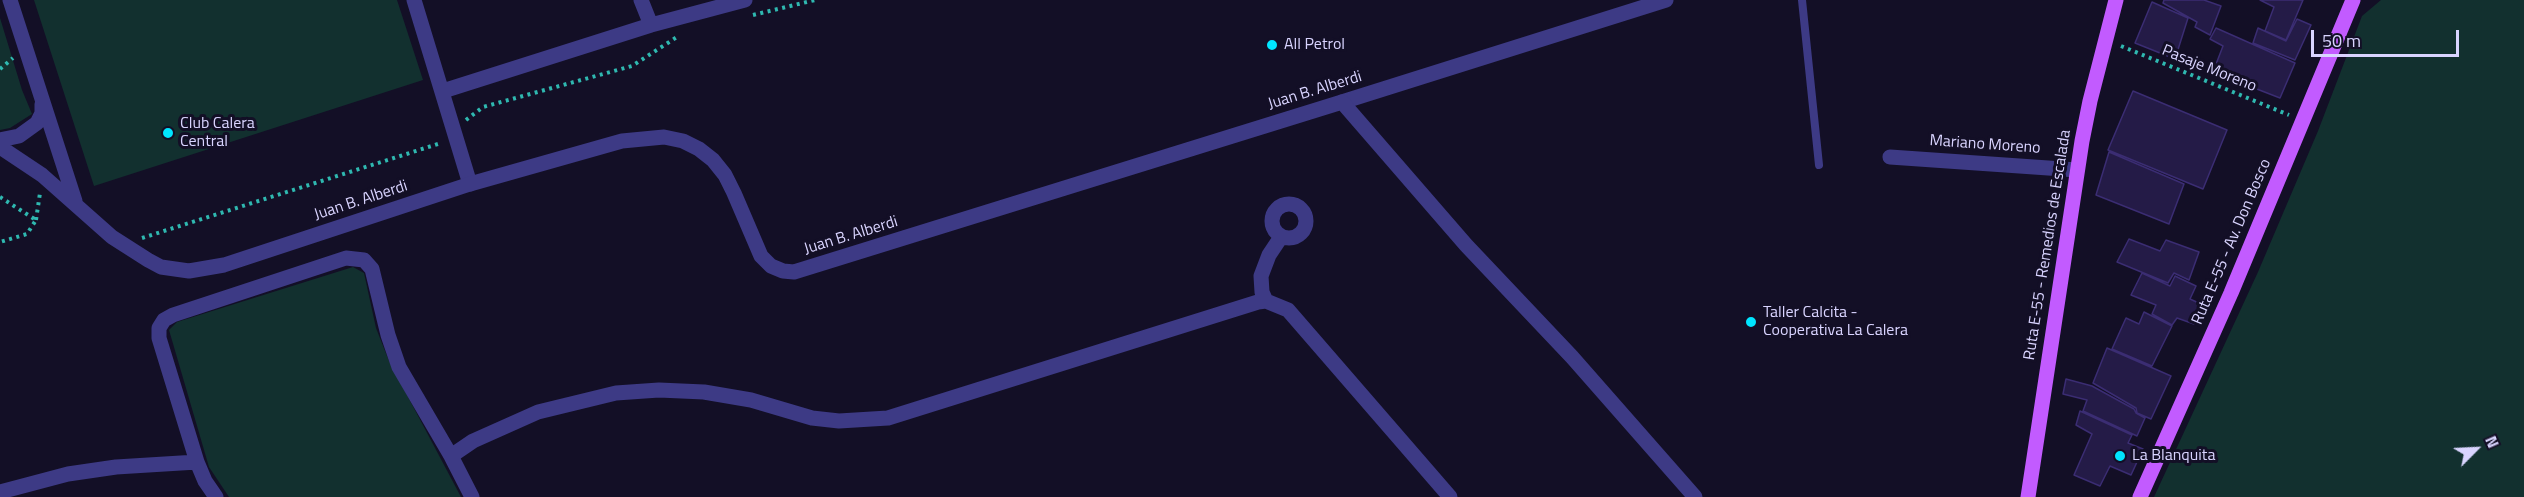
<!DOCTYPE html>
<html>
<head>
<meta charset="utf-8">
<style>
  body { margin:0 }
  #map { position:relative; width:2524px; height:497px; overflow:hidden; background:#130f26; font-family:"Titillium Web",sans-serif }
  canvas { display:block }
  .north { position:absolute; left:2446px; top:419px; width:60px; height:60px; -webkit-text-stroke:4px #130f26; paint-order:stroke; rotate:66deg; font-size:16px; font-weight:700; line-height:24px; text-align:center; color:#d9d4ff }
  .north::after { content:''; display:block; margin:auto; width:21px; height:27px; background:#d9d4ff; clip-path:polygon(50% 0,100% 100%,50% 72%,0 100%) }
  .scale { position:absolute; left:2311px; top:30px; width:148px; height:27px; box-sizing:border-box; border:3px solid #d9d4ff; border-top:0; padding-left:8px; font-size:18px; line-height:21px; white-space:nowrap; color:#d9d4ff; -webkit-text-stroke:4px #130f26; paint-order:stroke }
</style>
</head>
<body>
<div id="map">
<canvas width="2524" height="497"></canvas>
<div class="north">N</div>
<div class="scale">50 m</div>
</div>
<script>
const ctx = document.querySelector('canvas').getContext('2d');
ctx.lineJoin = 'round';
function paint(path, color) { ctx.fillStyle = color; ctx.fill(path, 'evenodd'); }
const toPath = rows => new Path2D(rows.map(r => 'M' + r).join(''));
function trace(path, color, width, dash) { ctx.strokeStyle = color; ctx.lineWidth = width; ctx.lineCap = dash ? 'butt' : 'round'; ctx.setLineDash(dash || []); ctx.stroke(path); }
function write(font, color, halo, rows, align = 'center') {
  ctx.font = font + ' "Titillium Web",sans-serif'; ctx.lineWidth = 6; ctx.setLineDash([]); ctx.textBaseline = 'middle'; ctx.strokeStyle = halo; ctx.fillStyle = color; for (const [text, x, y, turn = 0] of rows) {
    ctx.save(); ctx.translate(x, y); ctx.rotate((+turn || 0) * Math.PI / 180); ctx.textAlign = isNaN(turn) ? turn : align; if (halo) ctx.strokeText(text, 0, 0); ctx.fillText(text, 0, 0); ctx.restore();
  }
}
const green = toPath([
  [34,0,397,0,423,80,94,186],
  [2381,0,2524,0,2524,497,2154,497,2258,272,2318,131,2362,16],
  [0,18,22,90,32,114,10,128,0,130],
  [353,267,364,273,376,328,389,361,461,497,229,497,209,467,169,330,177,322]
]);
const building = toPath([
  [2164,0,2204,0,2221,6,2210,35,2195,27,2197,22,2163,3,2164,0],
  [2260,0,2303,0,2286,40,2265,31,2274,7,2260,0],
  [2152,2,2188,18,2175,59,2135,43,2152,2],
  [2297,19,2311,25,2295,60,2253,43,2258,28,2286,41,2297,19],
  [2216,28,2295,63,2280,98,2213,72,2223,46,2210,39,2216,28],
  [2133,91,2227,130,2203,189,2108,150,2133,91],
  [2109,152,2184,184,2169,224,2096,195,2109,152],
  [2129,239,2160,251,2166,240,2199,252,2189,280,2174,273,2168,283,2117,262,2129,239],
  [2142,273,2170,286,2175,276,2196,286,2190,299,2203,305,2194,324,2177,318,2172,325,2152,314,2156,305,2131,295,2142,273],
  [2144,312,2172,326,2152,366,2112,349,2126,318,2139,324,2144,312],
  [2107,348,2171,376,2151,419,2137,413,2136,408,2093,383,2107,348],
  [2066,379,2092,386,2134,409,2136,413,2145,418,2137,436,2083,411,2087,400,2063,394,2066,379],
  [2080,411,2132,435,2128,443,2143,449,2131,475,2110,466,2100,486,2074,475,2092,434,2076,425,2080,411]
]);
const path = toPath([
  [753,15,815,0],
  [2121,46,2289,115],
  [0,69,13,58],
  [466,120,483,107,632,66,677,37],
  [0,197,36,220,27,234,0,242],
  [36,220,40,193],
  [142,238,441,143]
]);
const service = toPath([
  [1802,0,1819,165]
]);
const minor = toPath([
  [414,0,470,184],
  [641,0,651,25],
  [443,91,651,25,745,0],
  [1342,102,1666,0],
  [1890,157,2077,170],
  '1272 221a17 17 0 1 1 34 0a17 17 0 1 1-34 0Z',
  [1266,301,1262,292,1261,276,1269,255,1281,237],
  [451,456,473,441,538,412,616,393,659,390,704,392,751,400,812,418,839,421,888,418,1258,302,1266,301,1288,310,1450,497],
  [0,492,68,474,116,467,197,462],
  [216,497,205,481,197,462,159,338,159,328,164,320,173,315,346,258,364,260,372,269,388,335,399,367,451,456,472,497]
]);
const tertiary = toPath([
  [10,0,75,201],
  [0,140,19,136,37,123,42,113,42,104],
  [0,147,42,175,112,237,148,260,161,267,189,271,224,265,470,184,622,141,664,137,683,141,699,149,713,160,725,175,734,193,761,256,771,266,783,271,794,272,1342,102,1466,245,1572,357,1695,497]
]);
const primary = toPath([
  [2028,497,2082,141,2090,101,2116,0],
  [2140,497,2231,293,2353,0]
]);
const markers = [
  [1272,45,6,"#00e5ff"],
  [168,133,6,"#00e5ff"],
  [1751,322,6,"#00e5ff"],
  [2120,456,6,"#00e5ff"]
];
const poiNames = [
  ["All Petrol",1284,45],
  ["Club Calera",180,124],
  ["Central",180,142],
  ["Taller Calcita -",1763,313],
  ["Cooperativa La Calera",1763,331],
  ["La Blanquita",2132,456]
];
const streetNames = [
  ["Pasaje Moreno",2209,69,22],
  ["Juan B. Alberdi",1315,91,-17],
  ["Mariano Moreno",1985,145,4],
  ["Juan B. Alberdi",361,201,-18],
  ["Juan B. Alberdi",851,236,-17],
  ["Ruta E-55 - Av. Don Bosco",2232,242,-67],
  ["Ruta E-55 - Remedios de Escalada",2048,245,-81]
];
paint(green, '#12302f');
paint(building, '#241b47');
trace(building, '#3b2d73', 1.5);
trace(path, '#2fb8b0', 4, [3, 4.5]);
trace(service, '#3d3a85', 8);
trace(minor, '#3d3a85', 15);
trace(tertiary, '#3d3a85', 15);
trace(primary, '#c25bff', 15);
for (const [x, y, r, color] of markers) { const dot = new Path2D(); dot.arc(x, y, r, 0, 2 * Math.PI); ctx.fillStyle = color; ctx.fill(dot); trace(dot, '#130f26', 2); }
write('16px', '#d9d4ff', '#130f26', poiNames, 'left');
write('16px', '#d9d4ff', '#130f26', streetNames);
</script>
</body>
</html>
